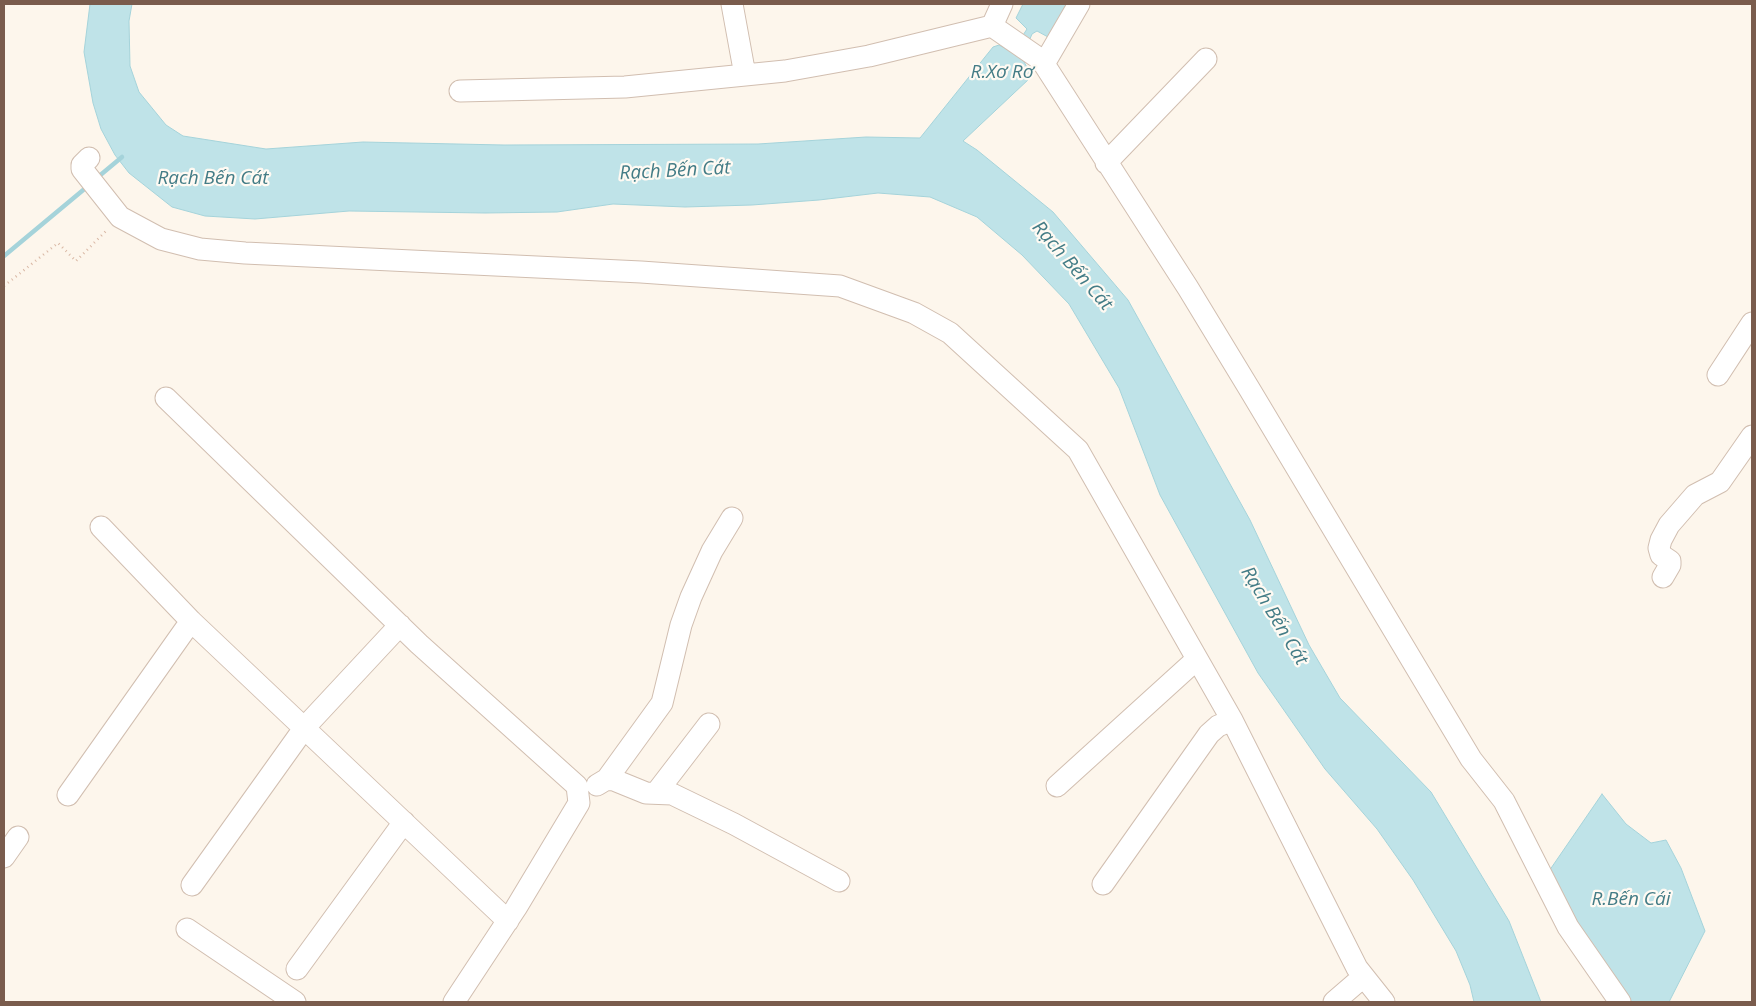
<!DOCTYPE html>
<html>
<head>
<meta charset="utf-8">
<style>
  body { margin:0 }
  #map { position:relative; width:1756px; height:1006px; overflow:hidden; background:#fdf6ec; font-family:"Open Sans",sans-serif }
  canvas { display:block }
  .frame { position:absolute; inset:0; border:5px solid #7a5c4d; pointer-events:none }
</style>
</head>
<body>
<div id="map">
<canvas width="1756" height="1006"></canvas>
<div class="frame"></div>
</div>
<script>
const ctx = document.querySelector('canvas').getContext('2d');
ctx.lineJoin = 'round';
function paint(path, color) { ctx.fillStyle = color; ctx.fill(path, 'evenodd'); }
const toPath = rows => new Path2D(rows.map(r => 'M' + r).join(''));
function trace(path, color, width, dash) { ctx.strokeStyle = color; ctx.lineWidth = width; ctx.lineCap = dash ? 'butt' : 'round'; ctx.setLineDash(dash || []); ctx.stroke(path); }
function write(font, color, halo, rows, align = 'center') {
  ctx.font = font + ' "Open Sans",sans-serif'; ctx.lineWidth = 4.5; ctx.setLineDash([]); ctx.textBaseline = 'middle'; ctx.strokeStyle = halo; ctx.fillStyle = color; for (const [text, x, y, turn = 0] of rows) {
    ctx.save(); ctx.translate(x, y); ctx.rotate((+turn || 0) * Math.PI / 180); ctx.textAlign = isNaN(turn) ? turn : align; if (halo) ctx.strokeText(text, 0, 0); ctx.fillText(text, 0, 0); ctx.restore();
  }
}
const water = toPath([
  [90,4,132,4,129,21,130,66,139,92,166,125,183,136,266,149,363,142,504,145,758,144,866,137,920,138,993,47,999,45,1008,50,1014,49,1027,29,1016,18,1023,4,1069,4,1048,37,1037,31,1032,34,1022,58,1030,73,1029,79,963,141,977,150,1053,212,1128,300,1250,520,1309,645,1340,698,1431,792,1509,921,1541,1002,1474,1002,1470,985,1456,951,1413,880,1377,829,1325,769,1258,673,1160,495,1119,388,1069,304,1022,255,977,217,930,197,878,193,819,200,752,205,685,207,613,204,557,212,485,213,349,211,255,219,205,216,172,207,129,173,115,155,101,129,93,103,84,52,90,4],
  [1602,794,1626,824,1651,843,1666,840,1681,868,1705,931,1669,1002,1625,1002,1547,874,1602,794]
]);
const stream = toPath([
  [98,177,122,157],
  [4,256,88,186]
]);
const path = toPath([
  [4,286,58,243,76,261,107,230]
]);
const minor = toPath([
  [732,4,745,75],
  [992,26,1002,4],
  [1044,64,1079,4],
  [460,91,625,87,785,71,869,56,992,26,1037,57,1044,64,1188,288,1250,390,1471,759,1504,801,1568,927,1620,1002],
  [89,158,82,165,82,169,120,217,161,239,200,249,245,253,641,272,840,286,914,313,950,333,1078,450,1232,720,1357,968,1384,1002],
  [1106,163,1206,59],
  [1718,375,1752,323],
  [166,398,419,644,577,786,579,803,516,908,454,1002],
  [101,527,191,621,508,921],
  [1663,577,1670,565,1670,561,1661,555,1659,548,1661,540,1669,525,1695,495,1720,482,1752,436],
  [607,779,662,703,681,625,691,597,712,551,732,518],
  [597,785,607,779,614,780,646,793,672,794,734,824,839,881],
  [1057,786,1197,659],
  [656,793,709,724],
  [68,795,191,621],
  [4,857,18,837],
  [1103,884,1209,734,1218,726,1232,720],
  [192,885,305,727,400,625],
  [187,929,295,1002],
  [297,969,404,822],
  [1334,1002,1363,977]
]);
const waterNames = [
  ["R.Xơ Rơ",1002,73],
  ["Rạch Bến Cát",675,171,-3],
  ["Rạch Bến Cát",213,179],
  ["Rạch Bến Cát",1072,266,49],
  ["Rạch Bến Cát",1274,616,59],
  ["R.Bến Cái",1631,900]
];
paint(water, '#bfe3e8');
trace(water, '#a5d3da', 1);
trace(stream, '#a5d3da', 4.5);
trace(minor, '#d1beb0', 23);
trace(path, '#d9b8a5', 2.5, [1, 4]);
trace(minor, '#fff', 21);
write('italic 19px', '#437c86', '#fffaf3', waterNames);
</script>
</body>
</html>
